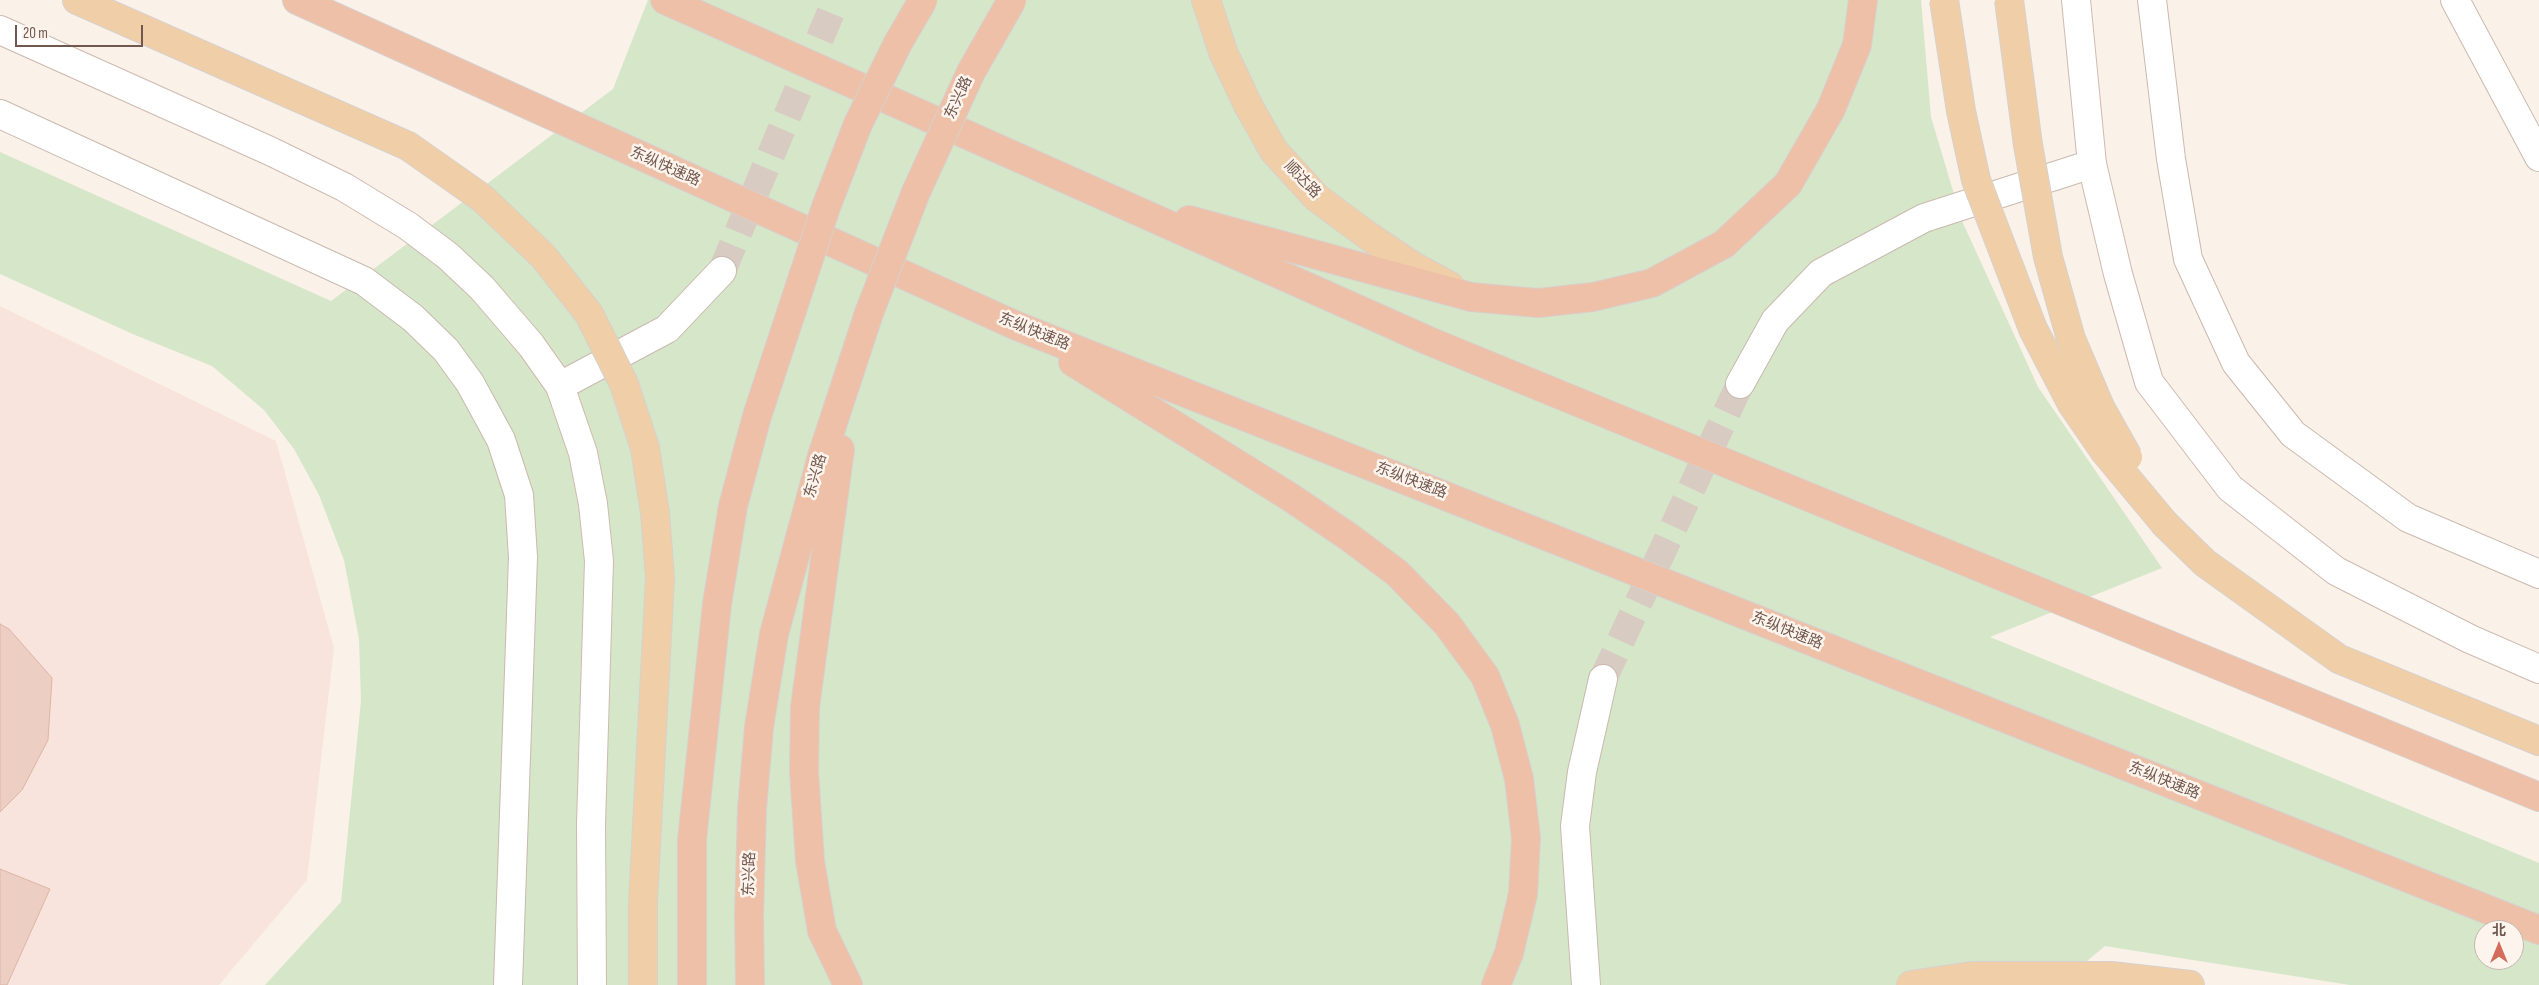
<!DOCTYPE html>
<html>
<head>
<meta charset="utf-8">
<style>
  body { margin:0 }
  #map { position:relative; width:2539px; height:985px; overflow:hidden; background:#faf1e8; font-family:"Sofia Sans Condensed","Noto Sans SC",sans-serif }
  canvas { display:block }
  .north { position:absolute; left:2474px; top:920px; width:50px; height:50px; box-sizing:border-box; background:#fdf5ed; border:1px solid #c5b6ae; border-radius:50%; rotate:0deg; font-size:14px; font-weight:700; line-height:20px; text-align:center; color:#71584f }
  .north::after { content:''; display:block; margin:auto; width:18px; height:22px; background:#d56c5b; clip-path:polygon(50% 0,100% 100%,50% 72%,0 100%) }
  .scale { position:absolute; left:15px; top:25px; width:128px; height:22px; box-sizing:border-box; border:2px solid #71584f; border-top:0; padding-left:6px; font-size:15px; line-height:18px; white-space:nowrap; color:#71584f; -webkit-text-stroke:4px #fdf5ed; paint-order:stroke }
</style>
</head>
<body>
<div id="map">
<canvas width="2539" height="985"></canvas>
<div class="north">北</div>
<div class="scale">20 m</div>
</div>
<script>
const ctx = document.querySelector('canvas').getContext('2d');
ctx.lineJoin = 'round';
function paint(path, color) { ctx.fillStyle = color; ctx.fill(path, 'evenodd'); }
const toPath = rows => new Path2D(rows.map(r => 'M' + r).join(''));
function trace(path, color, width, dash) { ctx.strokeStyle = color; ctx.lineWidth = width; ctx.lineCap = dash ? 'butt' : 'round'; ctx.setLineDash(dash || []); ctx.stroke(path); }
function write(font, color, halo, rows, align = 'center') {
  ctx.font = font + ' "Sofia Sans Condensed","Noto Sans SC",sans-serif'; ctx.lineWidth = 5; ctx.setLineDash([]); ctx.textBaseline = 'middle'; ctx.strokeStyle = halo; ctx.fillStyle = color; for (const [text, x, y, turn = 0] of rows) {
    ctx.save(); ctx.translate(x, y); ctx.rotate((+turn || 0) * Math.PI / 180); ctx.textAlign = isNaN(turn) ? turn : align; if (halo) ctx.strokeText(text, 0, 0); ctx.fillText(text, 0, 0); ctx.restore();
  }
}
const commercial = toPath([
  [0,306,276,441,334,648,307,880,219,985,0,985]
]);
const green = toPath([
  [648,0,1921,0,1931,117,1962,221,2038,387,2162,568,1990,637,2539,863,2539,985,2350,985,2105,946,2058,985,265,985,341,902,361,701,359,639,344,560,319,495,294,449,264,410,212,366,135,335,0,274,0,152,331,301,613,89],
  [2484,930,2514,930,2514,960,2484,960]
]);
const building = toPath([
  [0,624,9,629,52,678,48,740,22,790,0,812,0,624],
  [0,869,50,889,7,985,0,985,0,869]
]);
const tertiaryTunnel = toPath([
  [722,271,836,0],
  [1603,679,1740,384]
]);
const minor = toPath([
  [2455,0,2539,157]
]);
const tertiary = toPath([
  [2152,0,2171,159,2188,259,2236,363,2293,434,2408,518,2539,574],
  [0,114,364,281,413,318,446,350,470,383,501,440,519,495,523,557,508,985],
  [1740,384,1775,321,1821,273,1924,218,2092,164],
  [560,386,667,329,722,271],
  [1586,985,1575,826,1582,772,1603,679]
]);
const secondary = toPath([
  [2076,0,2092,164,2118,274,2149,382,2230,488,2336,571,2470,639,2539,669],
  [0,30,270,151,344,187,408,226,448,256,482,288,531,345,560,386,583,453,593,504,599,561,591,824,592,985]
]);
const primary = toPath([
  [77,0,408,146],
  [1206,0,1223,52,1248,105,1274,151,1317,198,1367,235,1413,266,1450,286],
  [2165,524,2205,563,2339,659,2539,741],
  [1911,985,1972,976,2111,976,2190,985]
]);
const trunk = toPath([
  [297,0,1017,326,2539,930],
  [665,0,1429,341,2539,797],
  [1189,220,1471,297,1538,303,1593,297,1652,283,1724,244,1788,184,1831,109,1857,45,1863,0],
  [1073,362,1290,497,1349,537,1397,573,1447,624,1485,676,1505,725,1519,779,1526,838,1523,894,1509,953,1496,985],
  [840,449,805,707,804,772,810,861,822,931,848,985],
  [750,985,749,914,752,809,759,727,774,634,822,456,869,313]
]);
const primaryBridge = toPath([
  [1944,0,1961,111,1976,180,2033,329,2072,404,2105,452,2165,524],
  [2009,0,2028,145,2048,257,2071,339,2100,407,2128,457],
  [408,146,482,198,543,256,589,314,624,384,645,448,655,513,660,578,643,902,643,985]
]);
const trunkBridge = toPath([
  [869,313,916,192,971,72,1012,0],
  [692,985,692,840,717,604,733,506,757,416,826,207,858,124,898,43,923,0]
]);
const streetNames = [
  ["东兴路",959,98,-65],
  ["东纵快速路",665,167,24],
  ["顺达路",1302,180,46],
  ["东纵快速路",1034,332,22],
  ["东兴路",816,476,-74],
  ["东纵快速路",1411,481,21],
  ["东纵快速路",1787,631,22],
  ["东纵快速路",2164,781,22],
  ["东兴路",750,874,-88]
];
paint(commercial, '#f9e3dd');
paint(green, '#d6e6c8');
paint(building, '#eccfc2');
trace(building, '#ddb5a5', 1);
trace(tertiaryTunnel, '#d8cbc2', 28, [28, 14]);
trace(minor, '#cab9af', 30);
trace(tertiary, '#cab9af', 30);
trace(secondary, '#cfbab0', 30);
trace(primary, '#d7d0ce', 30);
trace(trunk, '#d7d0ce', 30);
trace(minor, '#fff', 28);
trace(tertiary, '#fff', 28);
trace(secondary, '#fff', 28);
trace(primary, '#f0cfa8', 28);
trace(trunk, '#eec0a7', 28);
trace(primaryBridge, '#d7d0ce', 30, []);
trace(trunkBridge, '#d7d0ce', 30, []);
trace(primaryBridge, '#f0cfa8', 28);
trace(trunkBridge, '#eec0a7', 28);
write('15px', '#71584f', '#fdf5ed', streetNames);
</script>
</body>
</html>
